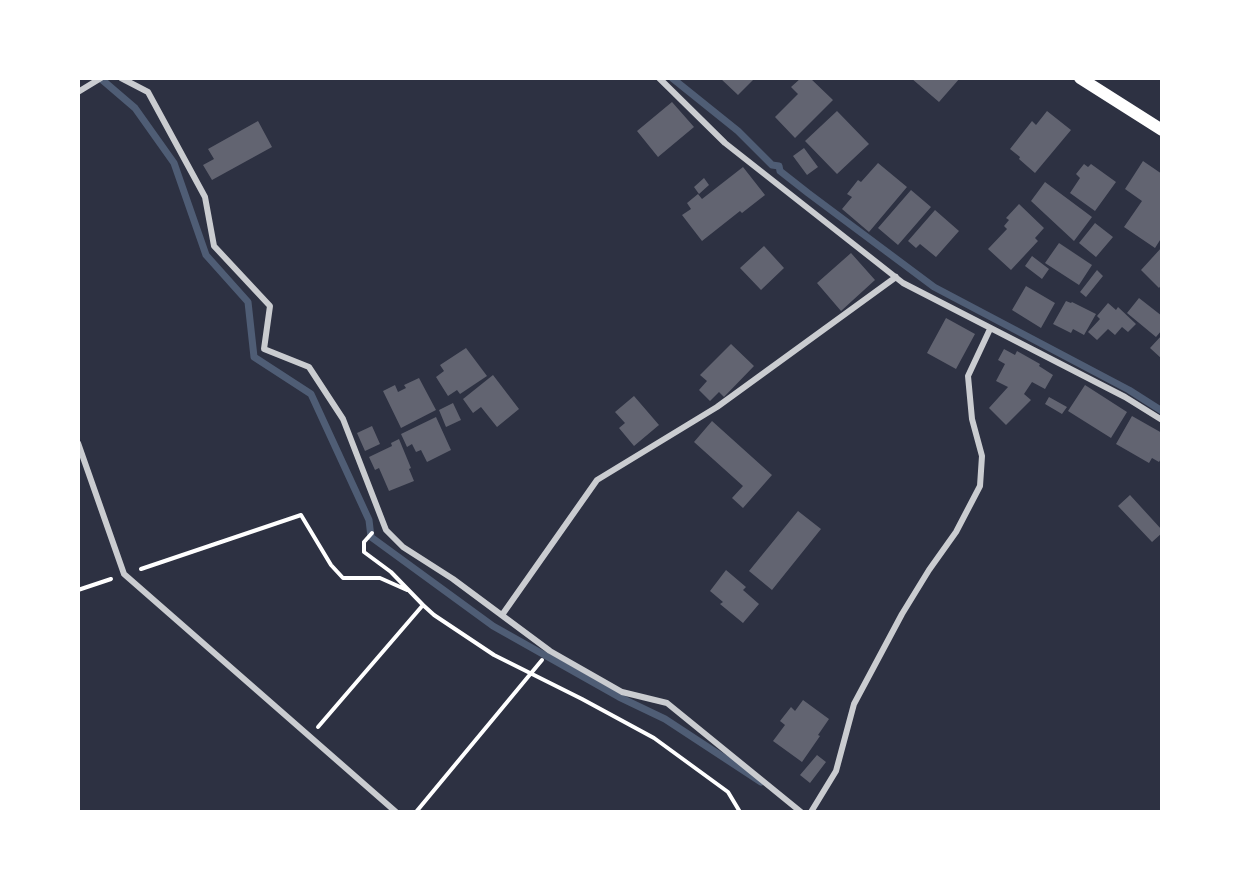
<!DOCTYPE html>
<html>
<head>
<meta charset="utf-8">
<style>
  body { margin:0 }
  #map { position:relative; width:1240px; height:890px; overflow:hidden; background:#2d3142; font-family:"Fira Sans",sans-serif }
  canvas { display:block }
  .frame { position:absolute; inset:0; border:80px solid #fff; pointer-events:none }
</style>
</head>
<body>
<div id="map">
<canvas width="1240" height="890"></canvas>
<div class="frame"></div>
</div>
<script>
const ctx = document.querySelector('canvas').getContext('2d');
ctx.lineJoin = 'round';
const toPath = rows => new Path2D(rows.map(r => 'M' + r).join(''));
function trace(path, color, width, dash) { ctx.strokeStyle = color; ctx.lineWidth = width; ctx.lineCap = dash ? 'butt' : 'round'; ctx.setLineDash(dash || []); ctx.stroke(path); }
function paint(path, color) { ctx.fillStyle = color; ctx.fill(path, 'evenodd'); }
const stream = toPath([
  [100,78,135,108,174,163,206,255,248,302,254,357,311,394,369,520,371,537,493,626,619,697,665,719,761,782],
  [672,78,738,131,772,165,779,166,780,171,808,193,934,287,1129,390,1162,411]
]);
const building = toPath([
  [720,78,755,78,738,95],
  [801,78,810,78,833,100,795,138,775,117,798,94,791,87],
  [911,78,960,78,939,102],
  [672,102,694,127,658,157,637,131],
  [837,111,869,144,837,174,805,141],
  [1047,111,1071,130,1035,173,1019,159,1020,157,1010,149,1032,121,1036,125],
  [258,121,272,147,212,180,203,165,214,159,208,149],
  [804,148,818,167,807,175,793,156],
  [1143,161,1162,174,1162,228,1160,231,1162,237,1155,248,1124,227,1142,201,1125,189],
  [878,163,907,187,869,232,842,209,852,197,847,194,858,180,861,182],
  [1084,164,1088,167,1091,164,1116,182,1095,211,1070,193,1080,178,1076,174],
  [743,167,765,195,742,213,740,211,702,241,682,215,691,209,687,203,698,194,702,199],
  [704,178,709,185,699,194,694,187],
  [1045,182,1092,217,1074,241,1031,201],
  [911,190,931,207,898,245,878,228],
  [1019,204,1044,228,1035,238,1038,241,1011,270,988,249,1007,229,1004,226,1009,220,1006,218],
  [935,210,959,231,936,257,920,244,916,248,908,241],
  [1095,223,1113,237,1096,257,1079,243],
  [1059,243,1092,265,1079,285,1045,263],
  [764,246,784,268,761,290,740,268],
  [1162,247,1162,284,1159,288,1141,270],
  [851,253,875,280,841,311,817,283],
  [1032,256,1049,269,1042,279,1025,266],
  [1097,270,1103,276,1086,297,1080,292],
  [1026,286,1055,303,1041,328,1012,310],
  [1139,298,1162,316,1162,330,1156,337,1127,313],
  [1066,301,1071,303,1072,302,1096,314,1084,335,1073,329,1071,333,1053,324],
  [1108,303,1116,310,1118,307,1136,324,1128,332,1122,327,1115,335,1108,329,1097,340,1088,332,1100,319,1097,316],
  [946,318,975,334,956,369,927,353],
  [1162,335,1162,359,1150,348],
  [731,344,754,366,724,397,719,392,710,401,699,390,707,381,700,375],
  [466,348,487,376,460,394,457,390,448,396,436,377,444,371,440,365],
  [1004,349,1015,355,1017,351,1040,364,1039,366,1053,375,1045,389,1032,382,1024,394,1031,400,1006,425,989,408,1008,387,996,381,1005,364,998,360],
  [493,375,519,409,497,427,481,407,473,413,463,399],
  [419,378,436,410,401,428,383,391,395,385,398,392,406,388,404,385],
  [1085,385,1127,412,1111,438,1068,411],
  [634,396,659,425,634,446,619,428,625,423,615,412],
  [1049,397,1067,407,1062,414,1045,404],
  [453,403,461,420,446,427,439,410],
  [1132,416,1162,433,1162,457,1159,462,1152,458,1149,463,1116,444],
  [436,417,451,450,427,462,421,450,416,452,412,444,407,447,401,434],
  [712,421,772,475,743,508,732,498,743,486,694,442],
  [372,426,380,444,365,451,357,433],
  [399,439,411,468,409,469,414,481,389,491,379,468,375,470,369,457,392,446,391,443],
  [1130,495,1162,530,1162,533,1152,542,1118,506],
  [798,511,821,529,772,590,749,571],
  [726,570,746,587,743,590,759,604,743,623,720,604,723,602,710,591],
  [803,700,829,719,818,735,820,736,802,762,773,741,785,725,780,721,791,707,795,711],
  [817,755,826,762,810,783,800,775]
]);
const path = toPath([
  [141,569,301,515,331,565,343,578,380,578,407,590],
  [78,590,111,579],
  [423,605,434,615,494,655,582,699,654,738,728,792,740,812],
  [318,727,423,605,391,572,364,552,364,542,372,533],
  [416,812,542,660]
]);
const minor = toPath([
  [121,78,148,92,205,197,214,246,270,306,264,349,309,367,343,419,386,530,403,547,453,579,550,651,622,692,667,703,801,812],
  [659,78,725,143,903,283,1125,397,1162,420],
  [78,92,101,78],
  [78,443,124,574,396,812],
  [502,615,597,480,717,407,896,277],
  [811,812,836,771,854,704,902,614,929,570,956,532,980,486,982,456,972,419,968,376,990,329]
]);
const secondary = toPath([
  [1080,78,1162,130]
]);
trace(stream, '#4f5d75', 7);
paint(building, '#626471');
trace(path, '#fff', 4);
trace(minor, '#caccd0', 6);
trace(secondary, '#fff', 12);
</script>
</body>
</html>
